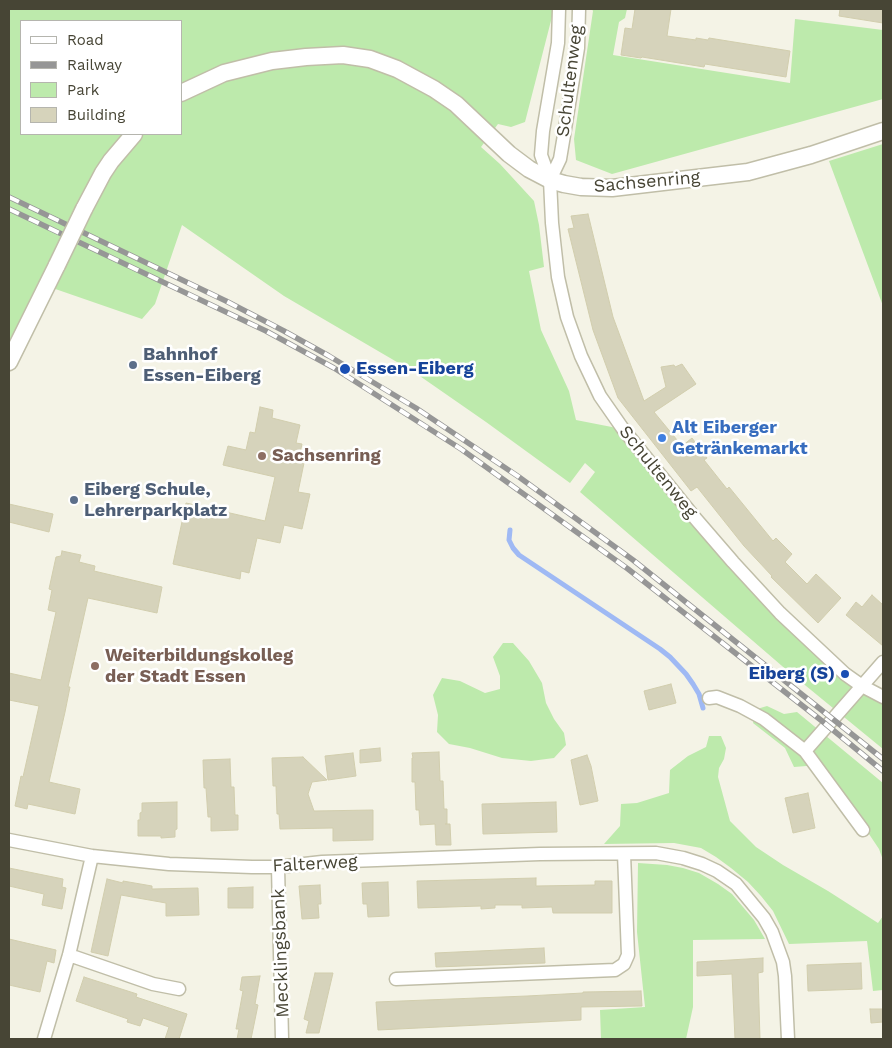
<!DOCTYPE html>
<html>
<head>
<meta charset="utf-8">
<style>
  body { margin:0 }
  #map { position:relative; width:892px; height:1048px; overflow:hidden; background:#f4f3e6; font-family:"Work Sans",sans-serif }
  canvas { display:block }
  .frame { position:absolute; inset:0; border:10px solid #474535; pointer-events:none }
  .legend { position:absolute; left:20px; top:20px; width:162px; height:115px; box-sizing:border-box; background:#fff; border:1px solid #b5b5ae; margin:0; padding:6px 9px; list-style:none; font-size:15px; color:#474535 }
  .legend li { display:flex; align-items:center; gap:10px; height:25px }
  .legend b { width:25px; border:1px solid #b5b5ae }
</style>
</head>
<body>
<div id="map">
<canvas width="892" height="1048"></canvas>
<div class="frame"></div>
<ul class="legend">
<li><b style="height:6px;background:#fff"></b>Road</li>
<li><b style="height:6px;background:#969696"></b>Railway</li>
<li><b style="height:14px;background:#bdeaac"></b>Park</li>
<li><b style="height:14px;background:#d6d3bb"></b>Building</li>
</ul>
</div>
<script>
const ctx = document.querySelector('canvas').getContext('2d');
ctx.lineJoin = 'round';
function paint(path, color) { ctx.fillStyle = color; ctx.fill(path, 'evenodd'); }
const toPath = rows => new Path2D(rows.map(r => 'M' + r).join(''));
function trace(path, color, width, dash) { ctx.strokeStyle = color; ctx.lineWidth = width; ctx.lineCap = dash ? 'butt' : 'round'; ctx.setLineDash(dash || []); ctx.stroke(path); }
function write(font, color, halo, rows, align = 'center') {
  ctx.font = font + ' "Work Sans",sans-serif'; ctx.lineWidth = 5; ctx.setLineDash([]); ctx.textBaseline = 'middle'; ctx.strokeStyle = halo; ctx.fillStyle = color; for (const [text, x, y, turn = 0] of rows) {
    ctx.save(); ctx.translate(x, y); ctx.rotate((+turn || 0) * Math.PI / 180); ctx.textAlign = isNaN(turn) ? turn : align; if (halo) ctx.strokeText(text, 0, 0); ctx.fillText(text, 0, 0); ctx.restore();
  }
}
const green = toPath([
  [9,9,554,9,525,122,511,127,498,124,481,147,500,164,534,201,539,225,544,267,529,271,541,330,569,391,576,420,622,429,780,614,883,698,883,749,789,672,580,492,595,472,585,463,570,483,486,422,414,372,284,296,182,225,155,304,142,319,38,283,9,343],
  [21,21,181,21,181,134,21,134],
  [592,9,627,9,625,18,619,22,613,55,790,83,795,19,883,30,883,99,612,174,576,160,574,139,593,11],
  [883,144,883,306,829,161],
  [503,643,513,643,529,661,542,683,546,703,554,719,564,733,566,745,554,758,531,761,502,758,470,748,449,744,437,732,438,715,433,695,442,678,460,681,485,693,500,689,500,676,493,657],
  [767,706,784,714,797,712,883,783,883,860,879,849,865,828,819,765,794,767,785,748,753,723,757,709],
  [709,736,721,736,726,748,724,759,719,768,718,777,730,821,756,847,783,865,828,891,878,923,883,916,883,990,873,991,867,941,789,944,773,911,761,896,748,882,731,868,716,857,701,848,674,843,604,844,620,826,621,804,637,803,669,793,670,770,688,756,706,747],
  [638,863,667,865,683,868,699,873,718,884,732,894,754,920,765,939,693,940,693,1007,686,1039,601,1039,600,1010,645,1007,637,932]
]);
const stream = toPath([
  [510,530,509,540,513,548,519,555,660,649,670,657,686,674,693,684,699,694,703,708]
]);
const building = toPath([
  [635,9,671,9,667,36,696,40,696,38,708,40,709,38,790,51,786,77,705,64,704,67,642,57,641,58,621,55,625,28,632,29,635,9],
  [840,9,883,9,883,23,839,16,840,9],
  [588,214,613,317,644,401,666,387,661,367,674,365,675,367,682,364,696,384,654,412,682,446,692,438,707,458,704,460,727,489,729,487,773,541,776,538,792,554,785,562,807,584,816,574,841,598,818,623,771,577,772,576,744,546,697,487,691,491,618,398,593,330,568,229,574,228,571,216,588,214],
  [260,407,273,410,272,418,300,425,296,443,302,444,298,462,304,463,298,492,310,494,302,529,284,525,280,543,257,538,249,573,241,571,240,579,173,564,186,503,265,521,275,477,223,465,228,446,246,450,250,432,255,433,260,407],
  [9,504,53,514,49,532,9,522,9,504],
  [62,551,81,555,79,562,95,566,94,571,162,587,157,613,88,598,68,687,70,687,65,712,49,782,80,789,75,814,28,804,27,809,15,806,21,776,23,777,39,706,9,700,9,673,41,680,56,612,48,610,52,590,49,589,56,557,61,556,62,551],
  [872,595,883,605,883,646,846,615,856,602,862,607,872,595],
  [671,684,676,703,649,710,644,691,671,684],
  [380,748,381,761,360,763,360,750,380,748],
  [439,752,440,781,443,781,444,809,447,809,447,824,445,824,450,824,451,845,436,845,435,824,420,825,419,810,416,810,415,782,412,782,412,758,413,758,412,753,439,752],
  [353,753,356,776,328,780,325,756,353,753],
  [587,755,591,766,598,801,580,805,571,760,587,755],
  [303,757,327,780,312,782,308,794,314,811,373,810,373,840,333,841,333,828,280,829,279,814,277,814,276,786,273,786,272,758,303,757],
  [230,759,231,787,234,787,235,815,238,815,238,830,211,831,211,817,208,817,206,788,204,788,203,760,230,759],
  [808,793,815,828,793,833,785,798,808,793],
  [177,802,177,829,175,830,175,837,161,838,161,836,138,836,138,820,140,820,140,813,142,812,142,803,177,802],
  [556,802,557,832,483,834,482,804,556,802],
  [9,868,63,879,62,887,66,888,62,909,42,905,44,894,9,886,9,868],
  [536,878,536,886,595,885,595,881,612,881,612,913,553,913,552,907,522,908,522,905,495,905,495,908,481,909,481,906,418,908,417,881,536,878],
  [107,879,123,883,123,881,152,886,152,889,198,888,199,915,166,916,166,903,121,895,108,956,91,952,107,879],
  [388,882,389,916,368,917,367,904,363,904,362,883,388,882],
  [320,885,321,904,318,904,319,918,302,919,299,886,320,885],
  [253,887,253,908,228,908,228,888,253,887],
  [9,939,56,950,54,963,47,961,40,992,9,985,9,939],
  [544,948,545,963,436,967,435,953,544,948],
  [763,958,763,972,758,973,760,1039,735,1039,732,974,697,976,697,962,763,958],
  [861,963,862,989,808,991,807,965,861,963],
  [315,973,333,973,319,1033,306,1033,309,1021,304,1019,315,973],
  [260,976,255,1004,258,1005,251,1039,237,1039,239,1029,236,1029,243,991,240,990,242,977,260,976],
  [84,977,137,994,136,997,187,1014,179,1039,165,1039,169,1027,143,1018,140,1026,127,1022,128,1019,76,1001,84,977],
  [641,991,642,1006,581,1007,581,1020,378,1030,376,1002,527,996,583,993,583,992,641,991],
  [870,1009,883,1009,883,1022,871,1023,870,1009]
]);
const minor = toPath([
  [559,9,558,43,543,131,541,155,550,180,552,223,558,277,567,317,581,356,600,396,623,429,695,518,733,562,780,613,845,674,862,686,883,697],
  [550,180,560,159,564,135,578,48,579,9],
  [709,698,717,697,740,706,764,719,805,751,863,830],
  [805,751,883,662],
  [9,840,92,856,169,864,252,867,278,867,322,862,540,854,656,853,683,858,702,864,717,871,736,884,764,918,772,932,783,962,785,976,788,1039],
  [278,867,282,1039],
  [69,955,153,984,179,989],
  [396,979,615,970,624,964,628,955,624,854],
  [44,1039,69,955,92,856]
]);
const tertiary = toPath([
  [181,93,224,73,272,61,306,57,343,55,370,59,397,69,434,89,456,104,509,154,529,169,550,180,564,184,581,187,612,188,748,172,811,155,883,131],
  [84,209,103,173,111,161,134,134],
  [9,362,57,265]
]);
const rail = toPath([
  [9,197,226,301,284,331,329,356,416,408,519,477,633,560,883,759],
  [9,209,266,331,334,368,461,449,628,569,822,721,883,771]
]);
const tertiaryBridge = toPath([
  [57,265,84,209]
]);
const markers = [
  [133,365,5,"#5c6f8a"],
  [345,369,6,"#1a4fb4"],
  [662,438,5,"#3f7fe0"],
  [262,456,5,"#8d6e63"],
  [74,500,5,"#5c6f8a"],
  [95,666,5,"#8d6e63"],
  [845,674,5,"#1a4fb4"]
];
const streetNames = [
  ["Schultenweg",570,81,-83],
  ["Sachsenring",647,182,-5],
  ["Schultenweg",658,472,51],
  ["Falterweg",315,864,-3],
  ["Mecklingsbank",281,953,-92]
];
const serviceNames = [
  ["Bahnhof",143,355],
  ["Essen-Eiberg",143,376],
  ["Eiberg Schule,",84,490],
  ["Lehrerparkplatz",84,511]
];
const transitNames = [
  ["Essen-Eiberg",356,369],
  ["Eiberg (S)",835,674,"right"]
];
const shopNames = [
  ["Alt Eiberger",672,428],
  ["Getränkemarkt",672,449]
];
const educationNames = [
  ["Sachsenring",272,456],
  ["Weiterbildungskolleg",105,656],
  ["der Stadt Essen",105,677]
];
paint(green, '#bdeaac');
trace(stream, '#9fb9f4', 5);
paint(building, '#d6d3bb');
trace(building, '#d1cdad', 1);
trace(minor, '#c0bea8', 15);
trace(tertiary, '#c0bea8', 19);
trace(minor, '#fff', 12);
trace(tertiary, '#fff', 16);
trace(rail, '#969696', 5.5);
trace(rail, '#fff', 4, [11]);
trace(tertiaryBridge, '#c0bea8', 19, []);
trace(tertiaryBridge, '#fff', 16);
for (const [x, y, r, color] of markers) { const dot = new Path2D(); dot.arc(x, y, r, 0, 2 * Math.PI); ctx.fillStyle = color; ctx.fill(dot); trace(dot, '#fff', 2); }
write('18px', '#474535', '#fff', streetNames);
write('bold 18px', '#4e5e75', '#fff', serviceNames, 'left');
write('bold 18px', '#164399', '#fff', transitNames, 'left');
write('bold 18px', '#366cbe', '#fff', shopNames, 'left');
write('bold 18px', '#785e54', '#fff', educationNames, 'left');
</script>
</body>
</html>
